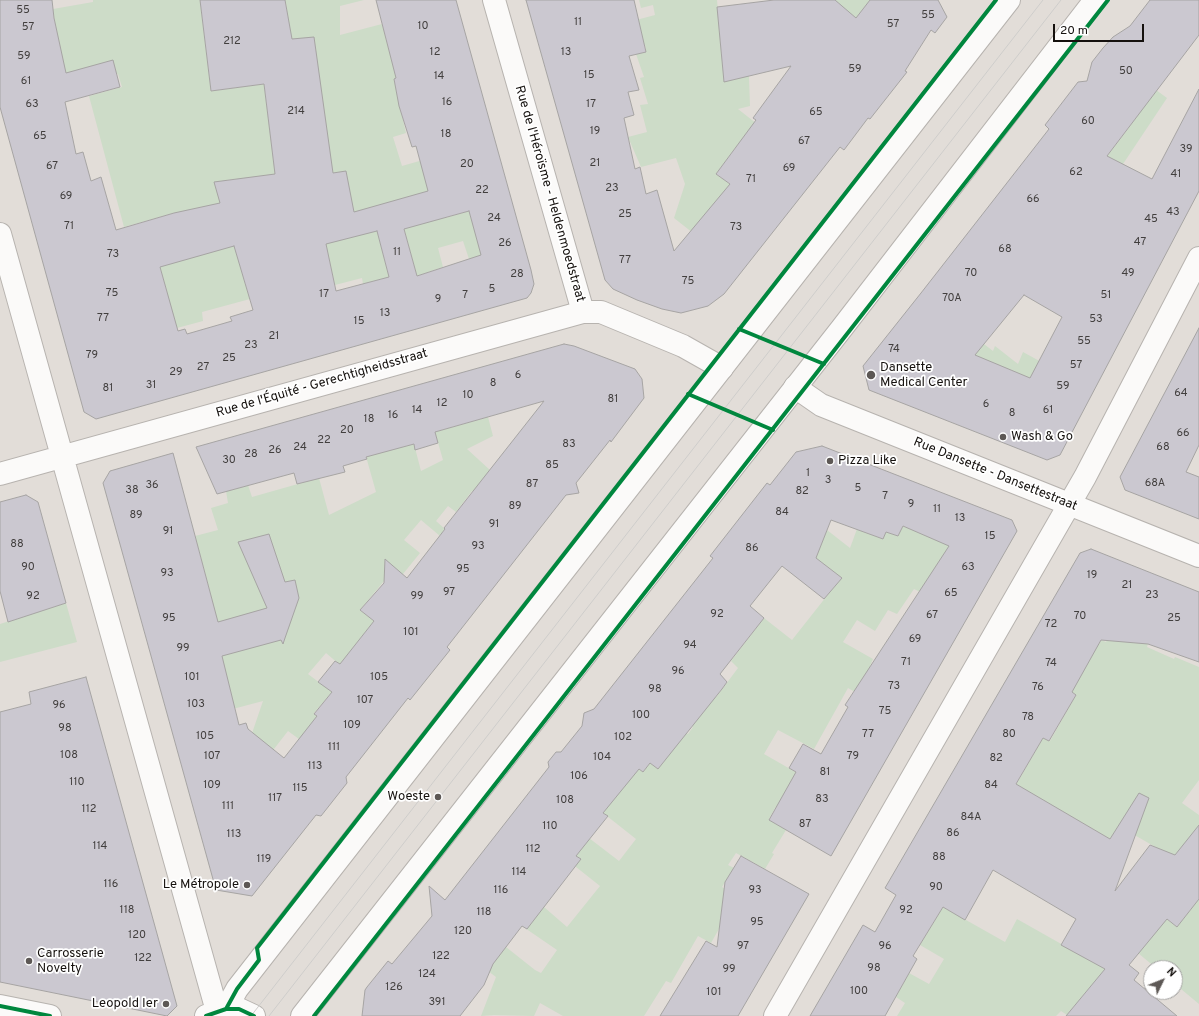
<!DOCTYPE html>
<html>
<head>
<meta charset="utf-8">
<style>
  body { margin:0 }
  #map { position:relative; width:1199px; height:1016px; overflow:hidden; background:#e2ddd8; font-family:Overpass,sans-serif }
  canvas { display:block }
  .north { position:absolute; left:1143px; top:960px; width:40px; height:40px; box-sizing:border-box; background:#fff; border:1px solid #a1a09f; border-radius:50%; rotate:47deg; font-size:11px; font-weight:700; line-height:16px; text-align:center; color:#15110e }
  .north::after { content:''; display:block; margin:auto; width:14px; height:18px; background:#5d5855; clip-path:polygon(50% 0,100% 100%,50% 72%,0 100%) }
  .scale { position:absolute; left:1053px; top:24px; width:91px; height:18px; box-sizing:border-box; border:2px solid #15110e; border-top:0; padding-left:5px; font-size:12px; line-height:14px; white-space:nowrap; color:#15110e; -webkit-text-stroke:3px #fff; paint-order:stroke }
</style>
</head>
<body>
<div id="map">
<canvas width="1199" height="1016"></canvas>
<div class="north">N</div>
<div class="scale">20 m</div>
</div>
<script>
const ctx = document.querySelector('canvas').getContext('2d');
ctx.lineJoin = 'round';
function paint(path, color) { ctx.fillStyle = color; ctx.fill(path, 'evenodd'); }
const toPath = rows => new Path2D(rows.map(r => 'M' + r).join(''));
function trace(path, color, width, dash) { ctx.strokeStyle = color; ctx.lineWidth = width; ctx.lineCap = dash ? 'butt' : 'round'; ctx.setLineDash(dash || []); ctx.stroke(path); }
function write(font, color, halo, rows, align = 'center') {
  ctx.font = font + ' Overpass,sans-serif'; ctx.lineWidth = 3.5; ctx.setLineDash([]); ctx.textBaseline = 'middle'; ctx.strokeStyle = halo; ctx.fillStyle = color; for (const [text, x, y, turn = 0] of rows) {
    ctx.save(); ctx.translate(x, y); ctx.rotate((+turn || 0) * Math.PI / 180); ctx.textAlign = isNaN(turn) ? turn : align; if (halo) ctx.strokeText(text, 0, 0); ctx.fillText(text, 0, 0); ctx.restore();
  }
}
const green = toPath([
  [93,0,200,0,211,91,264,84,277,187,242,191,238,179,227,180,235,245,250,299,202,312,203,321,177,328,153,296,167,292,160,267,174,213,124,227,89,96,122,87,118,74,63,87,53,9,93,2],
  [283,0,364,0,340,6,340,35,382,24,389,51,399,48,406,75,394,79,406,133,393,137,402,166,430,158,445,218,469,211,490,262,472,268,463,241,438,248,443,267,417,276,404,229,346,215,290,40,286,3],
  [639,0,717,0,722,56,748,49,750,106,738,109,757,124,736,147,716,174,731,185,693,233,674,218,685,184,676,158,641,167,628,137,647,132,640,105,648,104,640,78,644,77,636,54,646,52,645,45,606,28,655,15,653,5,641,8],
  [833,0,870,0,856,18],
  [1152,87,1167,98,1123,164,1148,177,1141,189,1098,168,1128,129],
  [377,231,389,277,363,284,362,278,335,285,323,233],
  [971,334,993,351,995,346,1018,364,1023,352,1045,364,1033,386,1015,372,962,354],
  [488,417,493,436,467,449,490,470,480,497,472,491,456,512,448,506,436,521,445,529,440,536,421,520,404,540,420,553,403,574,384,581,360,610,374,621,340,665,326,653,308,674,332,692,314,713,321,720,303,742,288,731,256,772,249,742,263,701,229,710,210,592,195,536,218,530,211,508,228,503,226,491,248,485,252,497,319,478,329,515,376,492,365,453,414,444,421,471,443,460,435,432],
  [903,526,950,545,922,593,914,589,897,614,888,610,875,631,857,620,843,642,873,659,870,666,882,672,869,700,848,688,814,749,778,730,764,754,806,778,775,808,769,819,786,830,772,853,774,854,765,869,736,853,728,865,734,868,722,887,733,894,724,920,711,943,698,936,671,983,666,981,644,1016,563,1016,540,1003,534,1016,494,1015,481,1016,496,977,480,965,506,947,535,970,541,973,557,950,522,926,544,907,567,927,600,886,571,863,589,838,619,861,636,839,593,805,639,769,643,772,650,763,658,769,667,756,682,729,688,734,693,727,679,716,717,696,738,668,731,661,764,618,792,640,841,578,799,545,817,543,827,530,850,548,857,529,883,539,886,532,898,536],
  [66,603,77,642,0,662,0,624],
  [1122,635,1148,644,1147,647,1174,659,1175,657,1199,667,1199,780,1182,803,1199,815,1199,825,1183,863,1119,826,1110,839,1016,785,1043,738,1050,741,1076,695,1072,692,1085,636,1099,644,1101,640,1106,642,1109,636],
  [1199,880,1199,1004,1175,984,1175,968,1156,968,1138,953,1165,918,1177,927,1192,908,1181,898],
  [943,907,1005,942,1017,919,1079,954,1112,961,1067,1015,1061,1011,1056,1016,897,1016,905,1003,896,997,909,973,929,984,944,959,920,945]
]);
const building = toPath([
  [0,0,52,0,54,18,66,73,113,60,120,87,65,102,76,154,83,152,91,181,101,177,116,230,174,213,220,203,214,182,275,174,264,84,211,91,200,0,285,0,292,39,314,37,333,173,346,171,354,212,428,191,416,146,412,147,399,106,394,79,396,78,376,0,456,0,531,270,534,284,531,293,527,298,96,419,84,412,0,107,0,0],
  [469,211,481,255,417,276,404,229,469,211],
  [377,231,389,277,336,291,326,244,377,231],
  [234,246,253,310,230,317,232,321,187,334,185,329,178,331,160,267,234,246],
  [526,0,634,0,646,52,629,56,639,90,628,92,634,115,624,118,635,169,640,167,646,194,657,190,674,251,730,184,716,174,756,120,753,118,791,66,724,82,717,7,774,0,835,0,856,18,870,0,938,0,947,17,935,33,931,30,905,71,907,72,870,119,868,118,844,150,840,147,724,294,708,306,681,313,662,309,637,300,613,289,605,280,526,0],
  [1150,0,1199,0,1199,35,1107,156,1152,179,1199,89,1199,191,1060,455,1047,460,869,390,863,366,921,293,1049,129,1045,125,1078,82,1087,81,1092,62,1103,48,1113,37,1130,26,1150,0],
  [1024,295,1062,317,1030,378,975,355,1024,295],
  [1199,328,1199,445,1186,472,1199,477,1199,519,1125,490,1120,477,1199,328],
  [564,344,574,346,635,369,642,379,644,398,611,442,610,440,576,483,579,493,566,495,447,647,450,650,410,700,408,698,346,777,347,783,321,816,316,815,252,896,216,890,103,483,110,471,173,453,218,622,267,608,238,542,269,534,285,582,295,580,299,598,285,638,283,644,281,640,222,656,239,725,246,723,248,729,284,758,317,716,314,714,332,692,318,682,335,661,340,664,374,621,360,610,384,583,385,559,407,578,445,529,444,528,544,401,435,432,438,443,415,450,414,444,366,457,367,459,343,466,345,472,297,484,294,473,217,494,196,447,564,344],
  [822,446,1012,520,1017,531,831,856,769,820,796,772,789,768,803,744,821,754,848,707,845,705,949,546,903,526,898,536,886,532,883,539,831,520,816,558,842,578,824,599,782,566,750,606,764,618,720,674,727,682,722,689,658,769,650,763,643,772,639,769,603,813,608,816,576,856,581,859,527,929,522,926,493,964,484,985,460,1016,362,1016,365,990,367,987,388,961,392,964,432,916,429,886,445,900,549,767,548,762,556,752,561,752,582,726,584,713,594,709,713,558,710,556,767,483,770,485,796,452,822,446],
  [26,495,38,502,66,603,8,622,0,591,0,502,26,495],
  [1091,549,1199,592,1199,662,1148,644,1101,640,1072,692,1076,695,1049,741,1043,738,1016,784,1110,839,1139,793,1149,798,1115,891,1150,845,1175,855,1199,825,1199,899,1177,927,1167,919,1129,965,1139,973,1134,980,1177,1016,1066,1016,1105,969,1061,945,1076,919,993,870,965,920,943,907,913,956,917,959,885,1016,810,1016,863,925,875,932,896,895,885,888,1080,553,1091,549],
  [86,677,177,1006,167,1016,0,982,0,712,31,704,29,692,86,677],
  [741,856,809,894,738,1016,660,1016,706,941,717,947,725,882,741,856]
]);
const street = toPath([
  [494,0,583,312,601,312,683,346,722,368],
  [0,234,217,1011],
  [795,387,821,405,1199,556],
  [0,474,583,312],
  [0,1006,50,1016],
  [775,1016,1085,477,1199,258]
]);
const secondary = toPath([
  [226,1009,237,989,1009,0],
  [206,1016,226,1009,239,1009,254,1016],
  [302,1016,842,328,1095,0]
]);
const tram = toPath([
  [251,1016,1043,0],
  [269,1016,1061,0]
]);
const cycleway = toPath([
  [739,329,824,364],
  [688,394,773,430],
  [0,1006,50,1016],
  [226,1009,237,989,259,960,257,948,996,0],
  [206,1016,226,1009,239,1009,254,1016],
  [314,1016,1108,0]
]);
const markers = [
  [871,375,5,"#5d5855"],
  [1003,437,4,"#5d5855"],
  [830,461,4,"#5d5855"],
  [438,797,4,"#5d5855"],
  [247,885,4,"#5d5855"],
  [29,961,4,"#5d5855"],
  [166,1004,4,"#5d5855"]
];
const numberNames = [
  ["55",23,11],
  ["55",928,16],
  ["11",578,23],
  ["57",893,25],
  ["10",423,27],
  ["57",28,28],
  ["212",232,42],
  ["12",435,53],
  ["13",566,53],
  ["59",24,57],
  ["59",855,70],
  ["50",1126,72],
  ["15",589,76],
  ["14",439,77],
  ["61",26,82],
  ["16",447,103],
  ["63",32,105],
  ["17",591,105],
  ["214",296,112],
  ["65",816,113],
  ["60",1088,122],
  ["19",595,132],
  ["18",446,135],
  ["65",40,137],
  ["67",804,142],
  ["39",1186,150],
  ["21",595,164],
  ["20",467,165],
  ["67",52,167],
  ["69",789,169],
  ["62",1076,173],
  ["41",1176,175],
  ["71",751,180],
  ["23",612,189],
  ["22",482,191],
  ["69",66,197],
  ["66",1033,200],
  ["43",1173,213],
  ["25",625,215],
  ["24",494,219],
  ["45",1151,220],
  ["71",69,227],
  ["73",736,228],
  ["47",1140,243],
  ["26",505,244],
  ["68",1005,250],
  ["11",397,253],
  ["73",113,255],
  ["77",625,261],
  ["70",971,274],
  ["49",1128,274],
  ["28",517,275],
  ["75",688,282],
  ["5",492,290],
  ["75",112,294],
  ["17",324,295],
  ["7",465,296],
  ["51",1106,296],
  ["70A",952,299],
  ["9",438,300],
  ["13",385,314],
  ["77",103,319],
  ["53",1096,320],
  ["15",359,322],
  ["21",274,337],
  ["55",1084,342],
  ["23",251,346],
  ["74",894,350],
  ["79",92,356],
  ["25",229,359],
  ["57",1076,366],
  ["27",203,368],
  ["29",176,373],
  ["6",518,376],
  ["8",493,384],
  ["31",151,386],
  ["59",1063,387],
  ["81",108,389],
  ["64",1181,394],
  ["10",468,396],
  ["81",613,400],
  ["12",442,404],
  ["6",986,405],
  ["14",417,411],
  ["61",1048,411],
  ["8",1012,414],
  ["16",393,416],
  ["18",369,420],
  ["20",347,431],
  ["66",1183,434],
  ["22",324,441],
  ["83",569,445],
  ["24",300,448],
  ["68",1163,448],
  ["26",275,451],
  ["28",251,455],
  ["30",229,461],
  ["85",552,466],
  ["1",808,474],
  ["3",828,481],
  ["68A",1155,484],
  ["87",532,485],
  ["36",152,486],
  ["5",858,489],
  ["38",132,491],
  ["82",802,492],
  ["7",885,497],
  ["9",911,505],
  ["89",515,507],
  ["11",937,510],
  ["84",782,513],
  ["89",136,516],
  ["13",960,519],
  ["91",494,525],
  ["91",168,532],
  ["15",990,537],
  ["88",17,545],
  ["93",478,547],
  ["86",752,549],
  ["90",28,568],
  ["63",968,568],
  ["95",463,570],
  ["93",167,574],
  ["19",1092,576],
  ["21",1127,586],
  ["97",449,593],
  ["65",951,594],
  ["23",1152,596],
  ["92",33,597],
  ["99",417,597],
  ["92",717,615],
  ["67",932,616],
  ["70",1080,617],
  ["95",169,619],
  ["25",1174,619],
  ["72",1051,625],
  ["101",411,633],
  ["69",915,640],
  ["94",690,646],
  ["99",183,649],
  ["71",906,663],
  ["74",1051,664],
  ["96",678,672],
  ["101",192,678],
  ["105",379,678],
  ["73",894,687],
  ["76",1038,688],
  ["98",655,690],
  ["107",365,701],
  ["103",196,705],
  ["96",59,706],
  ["75",885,712],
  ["100",641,716],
  ["78",1028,718],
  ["109",352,726],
  ["98",65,729],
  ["77",868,735],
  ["80",1009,735],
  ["105",205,737],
  ["102",623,738],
  ["111",334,748],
  ["108",69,756],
  ["107",212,757],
  ["79",853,757],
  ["104",602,758],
  ["82",996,759],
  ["113",315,767],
  ["81",825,773],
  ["106",579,777],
  ["110",77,783],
  ["109",212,786],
  ["84",991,786],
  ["115",300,789],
  ["117",275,799],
  ["83",822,800],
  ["108",565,801],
  ["111",228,807],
  ["112",89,810],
  ["84A",971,818],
  ["87",805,825],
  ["110",550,827],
  ["86",953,834],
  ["113",234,835],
  ["114",100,847],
  ["112",533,850],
  ["88",939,858],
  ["119",264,860],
  ["114",519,873],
  ["116",111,885],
  ["90",936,888],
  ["116",501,891],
  ["93",755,891],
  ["118",127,911],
  ["92",906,911],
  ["118",484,913],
  ["95",757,923],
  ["120",463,932],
  ["120",137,936],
  ["97",743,947],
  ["96",885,947],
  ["122",441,957],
  ["122",143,959],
  ["98",874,969],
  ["99",729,970],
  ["124",427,975],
  ["126",394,988],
  ["100",859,992],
  ["101",714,993],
  ["391",437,1003]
];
const streetNames = [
  ["Rue de l'Héroïsme - Heldenmoedstraat",549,194,74],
  ["Rue de l'Équité - Gerechtigheidsstraat",322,384,-16],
  ["Rue Dansette - Dansettestraat",995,475,22]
];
const poiNames = [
  ["Dansette",880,368],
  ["Medical Center",880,383],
  ["Wash & Go",1011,437],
  ["Pizza Like",838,461],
  ["Woeste",430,797,"right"],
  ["Le Métropole",239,885,"right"],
  ["Carrosserie",37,954],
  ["Novelty",37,969],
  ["Leopold Ier",158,1004,"right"]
];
paint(green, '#cddcc8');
paint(building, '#cbc8d0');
trace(building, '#a6a4a3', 1);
trace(street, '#b7b3af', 24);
trace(secondary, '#b7b3af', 24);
trace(street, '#fbfaf9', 22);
trace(secondary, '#fbfaf9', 22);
trace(tram, '#cecdcb', 1);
trace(cycleway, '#00873e', 4);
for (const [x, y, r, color] of markers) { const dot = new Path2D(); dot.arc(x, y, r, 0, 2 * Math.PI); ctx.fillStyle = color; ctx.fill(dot); trace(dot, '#fff', 1.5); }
write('11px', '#423f3e', null, numberNames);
write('13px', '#15110e', '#fff', streetNames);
write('13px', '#15110e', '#fff', poiNames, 'left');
</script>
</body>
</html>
